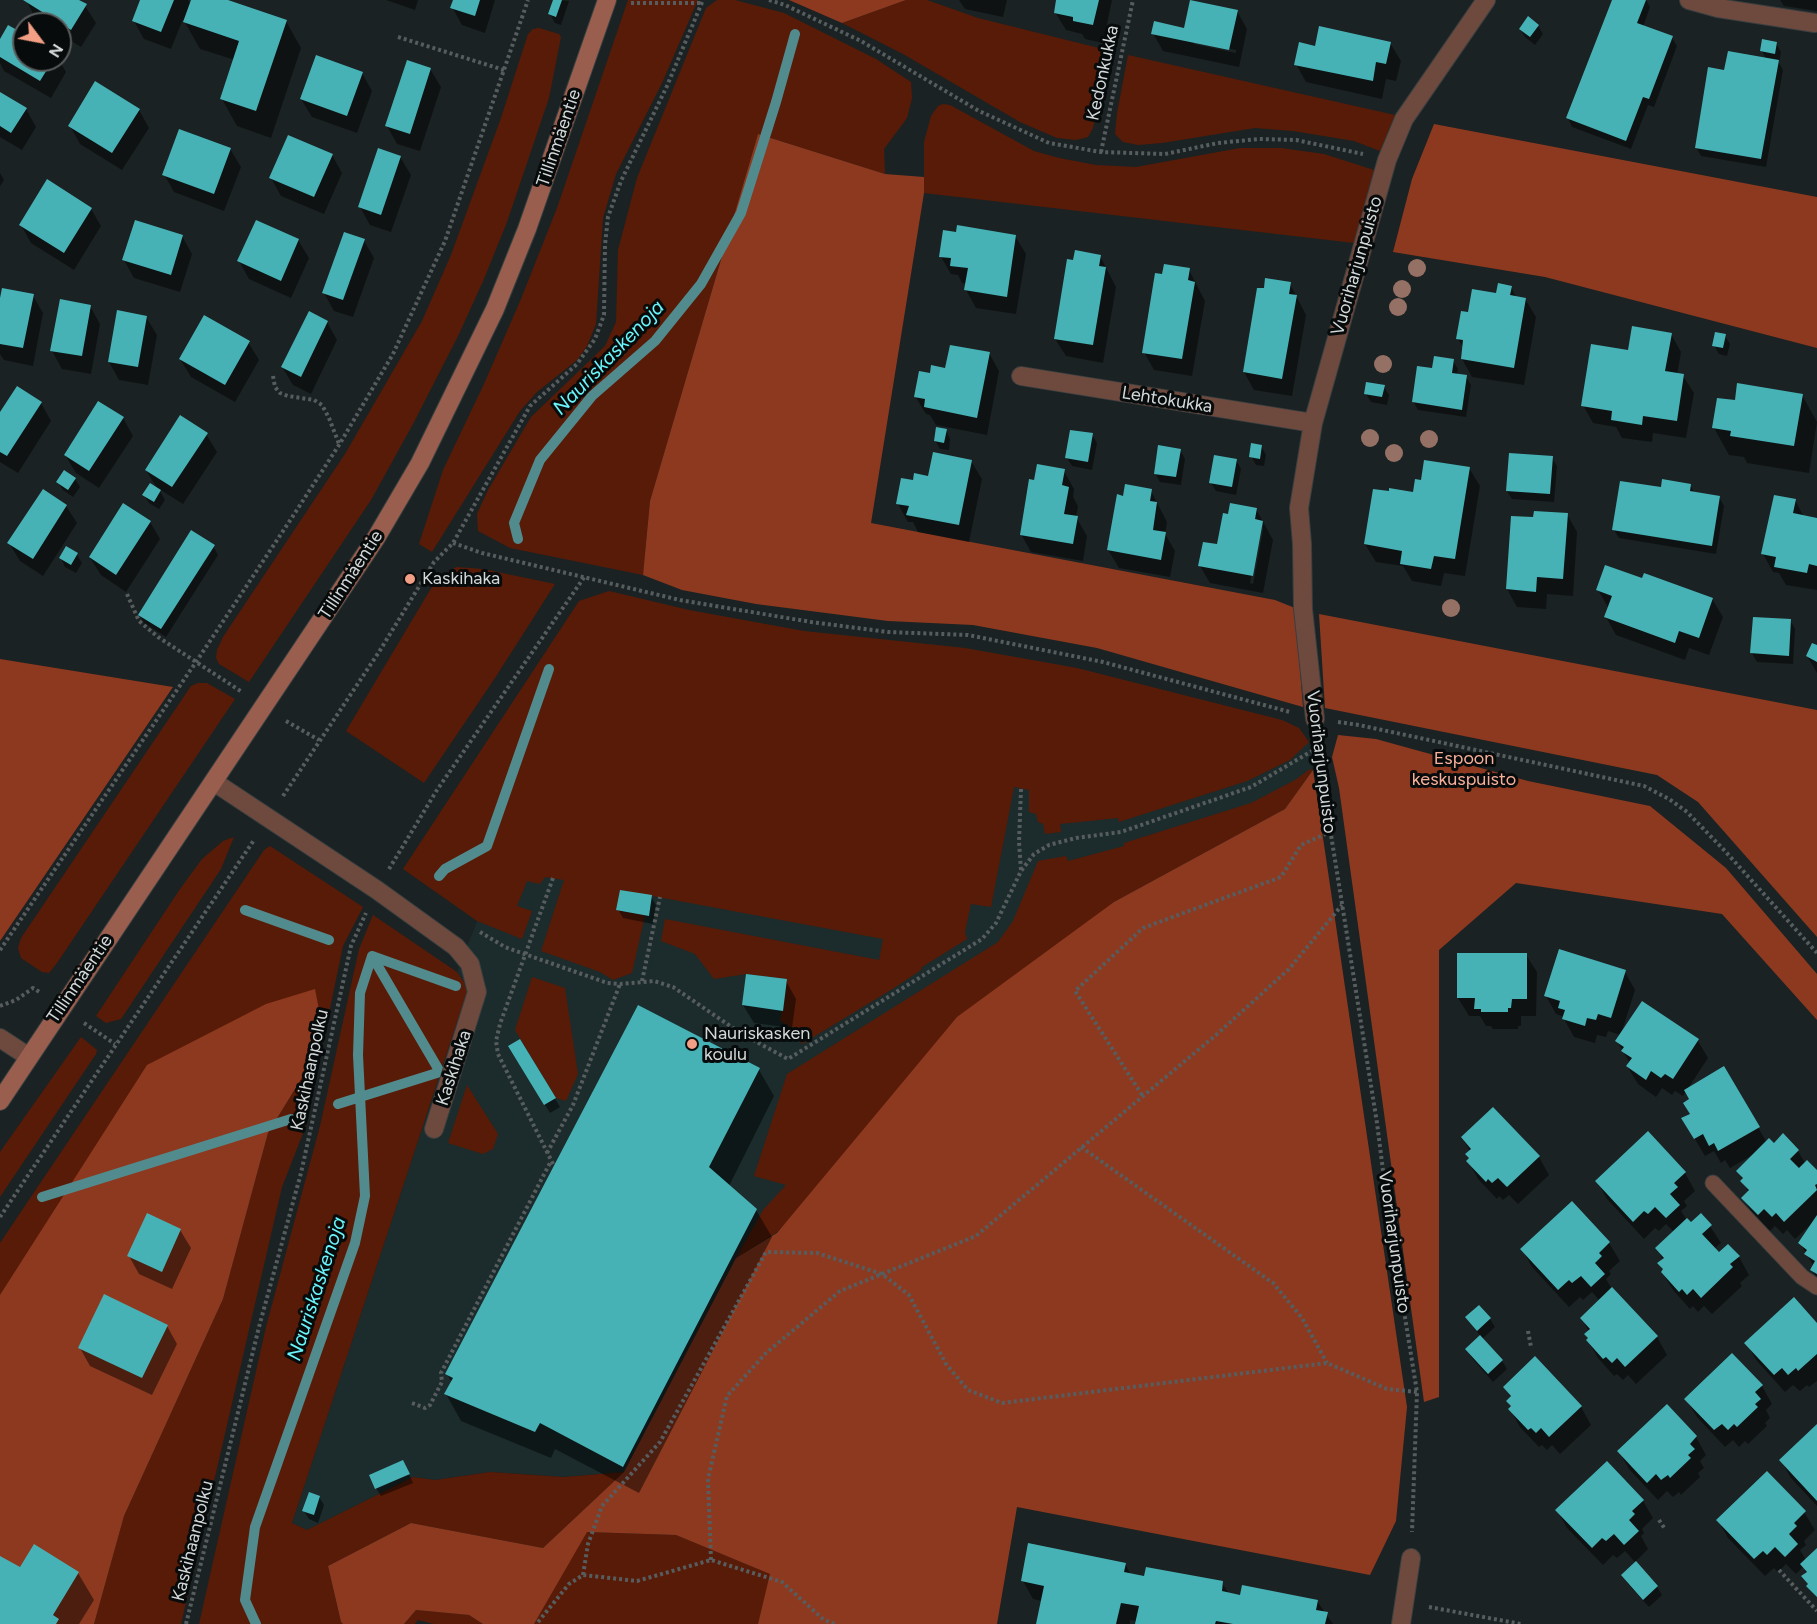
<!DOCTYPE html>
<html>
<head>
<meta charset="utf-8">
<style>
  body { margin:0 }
  #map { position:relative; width:1817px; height:1624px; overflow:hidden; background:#1b2223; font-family:Figtree,sans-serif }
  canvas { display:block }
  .north { position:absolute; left:12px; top:12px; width:60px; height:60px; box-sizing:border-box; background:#080b0b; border:2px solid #595d5d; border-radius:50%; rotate:122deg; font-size:16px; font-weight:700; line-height:24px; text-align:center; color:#d3d8d8 }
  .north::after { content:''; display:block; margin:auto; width:21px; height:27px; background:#f39f85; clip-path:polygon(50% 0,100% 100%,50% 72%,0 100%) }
</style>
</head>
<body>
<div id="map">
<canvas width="1817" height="1624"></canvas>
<div class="north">N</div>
</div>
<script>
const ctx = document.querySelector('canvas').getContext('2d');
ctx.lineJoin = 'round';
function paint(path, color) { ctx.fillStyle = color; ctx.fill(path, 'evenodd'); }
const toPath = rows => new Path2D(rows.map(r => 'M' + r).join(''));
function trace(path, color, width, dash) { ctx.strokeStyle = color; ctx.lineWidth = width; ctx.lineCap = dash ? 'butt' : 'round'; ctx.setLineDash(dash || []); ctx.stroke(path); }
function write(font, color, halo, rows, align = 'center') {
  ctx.font = font + ' Figtree,sans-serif'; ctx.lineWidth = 6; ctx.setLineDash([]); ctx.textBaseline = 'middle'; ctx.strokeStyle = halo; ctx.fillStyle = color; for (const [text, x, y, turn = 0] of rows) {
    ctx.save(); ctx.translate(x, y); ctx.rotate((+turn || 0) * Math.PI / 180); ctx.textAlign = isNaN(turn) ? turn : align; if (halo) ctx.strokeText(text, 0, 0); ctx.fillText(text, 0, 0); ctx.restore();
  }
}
const built = toPath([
  [609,591,689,610,804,631,965,648,1077,668,1282,720,1299,728,1309,742,1313,770,1285,809,736,1258,624,1472,564,1477,490,1472,435,1480,413,1477,307,1530,292,1523,467,992,464,982,457,972]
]);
const green = toPath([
  [628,0,698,0,662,83,616,174,603,218,596,324,587,346,577,360,537,392,520,411,432,552,419,544,443,470,484,384,521,299,557,208],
  [717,0,735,0,784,13,876,59,911,82,912,98,907,118,884,149,885,174,758,134,650,501,643,575,510,548,478,531,477,514,488,490,531,417,605,346,616,322,618,250,637,178,706,8],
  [906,0,927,0,978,18,1111,51,1093,128,1088,137,1076,140,1057,138,1020,122,903,54,842,23],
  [539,28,559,34,561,37,549,98,507,222,484,279,459,334,413,424,371,500,249,682,219,664,216,658,217,650,223,637,345,454,422,321,451,255,501,118,528,34,533,29],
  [1128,55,1395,115,1380,151,1354,141,1293,131,1255,128,1162,143,1138,145,1123,142,1115,134,1117,113],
  [943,104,950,105,1034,151,1059,158,1096,165,1136,167,1240,148,1281,148,1324,154,1374,170,1354,243,924,193,924,142,931,116,938,106],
  [456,567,483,569,555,584,495,678,424,783,346,731,436,580],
  [609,591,689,610,804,631,965,648,1077,668,1282,720,1299,728,1309,742,1290,760,1247,781,1119,822,1118,818,1060,824,1061,832,1045,834,1043,824,1038,822,1036,814,1029,812,1029,790,1014,787,991,907,971,904,965,932,967,939,922,967,921,970,894,988,802,1044,793,1028,780,1021,787,979,746,974,714,979,695,954,661,941,665,919,879,960,883,939,620,890,616,910,645,915,632,973,613,980,600,972,541,951,564,880,545,877,540,884,527,881,517,906,532,911,522,939,477,921,403,869,579,601],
  [198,683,207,683,235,699,57,963,49,973,42,972,21,958,18,948,21,938,191,686],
  [1310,769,1313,770,1285,809,1114,902,776,1233,736,1258,763,1210,786,1185,754,1176,787,1074,998,942,1013,921,1038,861,1066,856,1068,861,1124,846,1124,843,1251,803,1295,780],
  [234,837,221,869,121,1019,106,1023,96,1016,180,889,202,859,223,841],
  [270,846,363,907,343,946,305,1128,282,1187,181,1624,94,1624,124,1516,223,1299,268,1133,303,1076,0,1295,0,1243,264,850],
  [373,915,457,972,464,982,467,992,292,1523,307,1530,413,1477,435,1480,490,1472,564,1477,624,1472,543,1548,411,1523,328,1566,341,1622,343,1624,199,1624,266,1327,320,1126,359,949],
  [532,977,565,988,578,1074,566,1101,556,1098,515,1030],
  [81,1037,97,1050,96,1054,0,1197,0,1152],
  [467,1085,498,1134,493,1149,483,1154,448,1143],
  [586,1532,676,1535,771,1574,758,1624,534,1624],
  [416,1610,469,1615,483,1624,434,1624,418,1620,415,1624,404,1624]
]);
const forest = toPath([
  [789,0,906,0,842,23],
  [1434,124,1817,197,1817,348,1545,277,1393,252,1412,179],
  [758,134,885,174,924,177,924,193,871,523,1275,600,1295,608,1303,707,1097,648,973,625,888,621,756,604,682,590,643,575,650,501],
  [1319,614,1817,710,1817,937,1698,802,1657,775,1325,708],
  [0,659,173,687,0,941],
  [1338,735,1376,739,1528,781,1650,806,1726,868,1817,974,1817,1020,1722,914,1516,883,1439,950,1439,1397,1424,1402,1339,788,1332,757],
  [1313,770,1407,1407,1396,1521,1370,1575,1017,1507,997,1624,758,1624,770,1574,676,1535,587,1532,534,1624,483,1624,469,1615,416,1610,404,1624,343,1624,341,1622,328,1566,411,1523,543,1548,624,1472,736,1258,777,1233,957,1017,1114,902,1285,809],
  [315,989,320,1015,303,1076,268,1133,223,1299,124,1516,94,1624,0,1624,0,1295,147,1065,266,1004]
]);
const shadow = toPath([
  [26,0,77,0,85,6,96,23,81,47,60,34,60,24,45,24,36,19],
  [142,0,188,0,191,5,192,0,223,0,286,21,301,48,271,138,237,126,222,99,235,60,200,49,183,19,171,49,144,39,134,21],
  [386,0,418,0,415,10],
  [454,0,495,0,485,33,462,25,452,7],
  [555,0,569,1,561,25,555,23,550,14],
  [959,0,1007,0,1003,17,965,9],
  [1058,0,1112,0,1103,43,1085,39,1082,34,1066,30,1055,12],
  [1613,0,1646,0,1650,7,1643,27,1672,38,1677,46,1654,107,1648,105,1631,149,1572,127,1568,118],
  [1780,0,1817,0,1817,11,1784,6],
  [1237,11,1247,29,1239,67,1163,51,1153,33,1185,29],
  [1194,41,1236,50,1236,53,1194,44],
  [1538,26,1543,34,1535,45,1525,37,1520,29],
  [24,36,24,60,59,60,66,72,51,98,4,71,0,63,0,42],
  [1390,43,1401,61,1396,81,1386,79,1382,99,1306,82,1296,64,1316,47],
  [1776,43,1781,52,1779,63,1783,70,1766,167,1701,156,1696,147,1725,72,1766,59,1762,51],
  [430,69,441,87,420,151,397,144,387,126],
  [362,73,372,91,357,133,312,117,301,99],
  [0,93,26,109,36,127,22,150,0,137],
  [139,110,149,128,122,170,80,144,70,126],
  [230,149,241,167,224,211,174,192,164,174],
  [332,155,342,173,324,214,281,196,271,178],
  [400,157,411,175,391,232,370,225,360,207],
  [0,173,4,180,0,186],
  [91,209,101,226,74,270,31,243,21,225],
  [182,236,192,254,180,292,134,278,124,260],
  [1015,236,1026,254,1016,314,976,308,966,290,967,284,962,283,958,275,951,274,941,257],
  [298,240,309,258,291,298,249,279,239,261],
  [364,241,374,258,353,317,334,311,324,293],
  [1100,256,1116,287,1103,363,1066,356,1055,339],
  [1189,270,1205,301,1192,376,1154,370,1144,352,1163,276],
  [1290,284,1306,315,1292,396,1254,390,1244,372,1265,290],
  [1511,287,1516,297,1525,299,1536,317,1524,385,1472,377,1462,359,1464,349,1458,339,1498,295],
  [33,296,43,313,33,366,4,360,0,354,0,306],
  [90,306,100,324,91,374,62,369,52,351],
  [146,317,157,335,148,385,119,380,109,362],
  [327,322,337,340,311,394,293,385,282,367],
  [1671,334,1681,352,1677,375,1683,376,1694,393,1686,438,1653,433,1652,442,1622,438,1616,427,1593,423,1583,405,1629,352],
  [1725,336,1730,344,1727,356,1719,354,1714,345],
  [248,342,259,360,235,402,191,377,180,359],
  [989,353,999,371,987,435,936,425,930,415,926,414,915,396,931,374],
  [1453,361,1458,369,1457,375,1466,377,1471,385,1466,417,1418,410,1413,401,1433,369],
  [1384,387,1389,395,1387,405,1371,402,1366,394],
  [1802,395,1817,422,1809,473,1747,463,1744,457,1729,455,1714,428,1736,402],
  [41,403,51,421,18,473,0,462,0,415],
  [123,418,133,436,99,488,76,473,65,455],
  [946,430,950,439,949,450,940,449,935,440],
  [206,434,217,452,183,504,159,489,165,500,159,509,149,503,144,495,158,490,146,470],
  [1092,435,1097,443,1092,470,1072,466,1067,458],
  [1261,446,1266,455,1264,466,1256,465,1251,456],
  [1180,450,1185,459,1181,485,1160,482,1155,473],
  [1552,458,1557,466,1554,502,1512,499,1507,491],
  [1236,460,1241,469,1236,495,1216,491,1211,483],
  [971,461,982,479,969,542,918,532,913,522,908,522,898,504,914,482],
  [1469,468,1480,486,1465,576,1444,573,1441,586,1412,581,1403,566,1376,562,1365,544,1414,494,1422,481],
  [1064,471,1074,489,1073,497,1078,506,1076,517,1087,536,1083,561,1031,552,1021,534,1035,482],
  [75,479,80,487,73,497,63,490,58,482],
  [1690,485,1695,494,1719,497,1724,506,1716,554,1619,538,1614,530,1662,489],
  [1151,491,1167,522,1165,534,1175,551,1170,577,1119,568,1108,550,1124,497],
  [1795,500,1804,517,1817,519,1817,590,1786,585,1779,573,1773,572,1763,554],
  [66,506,77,523,43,576,20,561,9,543],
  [1256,509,1273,540,1263,593,1210,583,1200,566,1218,546,1229,516],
  [1262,523,1263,523,1263,530,1253,584,1250,583],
  [1567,514,1577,532,1573,596,1547,594,1546,609,1517,607,1507,589,1534,519],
  [150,522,160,539,126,592,101,575,90,558],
  [213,546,218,555,166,637,144,623,140,615],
  [77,555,82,563,76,573,65,567,61,558],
  [1643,580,1712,599,1723,617,1709,655,1689,648,1685,660,1616,635,1606,617,1609,609,1598,590],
  [1790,620,1795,629,1793,664,1757,662,1752,653],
  [1817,647,1817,673,1807,656],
  [651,897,656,905,653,924,623,918,618,909],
  [1458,954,1526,955,1537,972,1536,1016,1521,1016,1521,1026,1518,1026,1518,1029,1493,1029,1491,1026,1486,1026,1480,1016,1469,1016,1458,998],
  [1625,972,1635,990,1622,1031,1642,1003,1698,1041,1708,1058,1687,1090,1724,1068,1767,1143,1774,1145,1783,1135,1798,1151,1805,1163,1817,1172,1817,1278,1812,1270,1814,1267,1800,1243,1812,1223,1795,1239,1787,1230,1783,1234,1775,1226,1769,1232,1754,1216,1743,1198,1749,1193,1738,1171,1754,1154,1730,1168,1725,1160,1721,1163,1714,1151,1705,1156,1683,1119,1692,1114,1691,1100,1686,1091,1683,1096,1675,1091,1672,1095,1662,1088,1656,1097,1638,1084,1627,1066,1630,1063,1617,1041,1620,1035,1608,1031,1606,1037,1597,1035,1595,1043,1574,1037,1564,1019,1565,1017,1556,1014,1546,996],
  [786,981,796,999,792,1028,754,1023,743,1005],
  [520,1041,560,1107,550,1113,510,1047],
  [759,1070,774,1096,729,1186,756,1210,772,1237,639,1493,555,1449,551,1458,461,1421,446,1394,452,1383,447,1374],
  [1493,1109,1539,1157,1549,1175,1518,1204,1509,1195,1503,1200,1499,1196,1497,1199,1478,1179,1468,1161,1470,1160,1467,1154,1470,1151,1462,1137],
  [1648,1133,1685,1173,1695,1191,1684,1201,1687,1206,1681,1211,1687,1220,1691,1224,1710,1226,1721,1243,1714,1249,1719,1255,1739,1257,1749,1275,1740,1283,1742,1286,1712,1314,1704,1306,1698,1312,1693,1306,1690,1309,1673,1290,1662,1272,1664,1271,1659,1263,1663,1260,1657,1248,1674,1232,1666,1224,1659,1231,1655,1228,1644,1239,1607,1199,1597,1181],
  [1572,1203,1609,1243,1620,1261,1609,1271,1611,1274,1606,1279,1612,1289,1657,1337,1667,1355,1636,1384,1628,1375,1623,1380,1617,1374,1614,1376,1598,1358,1588,1341,1589,1332,1582,1318,1600,1301,1592,1292,1583,1300,1580,1297,1569,1307,1532,1267,1522,1249],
  [180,1230,191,1248,172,1289,139,1274,129,1256],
  [1467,1318,1490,1319,1495,1327,1482,1339,1502,1361,1507,1369,1493,1382,1472,1358,1467,1350,1481,1337],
  [1817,1325,1817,1381,1809,1387,1807,1385,1800,1391,1793,1385,1785,1392,1757,1361,1746,1343],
  [167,1326,177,1344,152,1395,90,1366,80,1348],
  [1535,1358,1581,1407,1591,1425,1560,1454,1552,1445,1547,1450,1542,1445,1539,1447,1520,1427,1510,1409,1511,1398,1505,1387],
  [1762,1386,1772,1404,1766,1410,1770,1418,1765,1423,1767,1426,1748,1444,1745,1441,1739,1447,1733,1440,1725,1447,1697,1417,1686,1399],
  [1817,1426,1817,1506,1791,1478,1781,1460],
  [1696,1437,1706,1455,1700,1461,1704,1468,1698,1473,1700,1477,1681,1495,1679,1492,1673,1497,1667,1491,1658,1500,1629,1469,1619,1451],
  [407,1470,413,1483,381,1496,376,1488],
  [319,1497,324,1505,318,1523,309,1519,304,1511],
  [1643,1501,1653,1518,1642,1529,1644,1533,1641,1536,1648,1549,1635,1562,1625,1551,1617,1558,1613,1555,1603,1565,1567,1528,1557,1510],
  [1804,1512,1815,1530,1804,1541,1806,1545,1800,1550,1806,1560,1817,1550,1817,1595,1803,1577,1807,1574,1803,1567,1796,1574,1786,1564,1778,1572,1774,1568,1765,1576,1728,1538,1718,1520],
  [0,1557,21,1570,78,1573,94,1600,79,1624,0,1624],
  [1125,1564,1131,1575,1222,1583,1229,1594,1317,1601,1333,1624,1137,1624,1137,1621,1130,1620,1130,1624,1038,1624,1042,1601,1033,1599,1023,1581],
  [1623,1576,1657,1587,1662,1595,1649,1607,1628,1584]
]);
const stream = toPath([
  [518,539,514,523,540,460,592,396,655,341,701,284,741,213,776,102,795,34],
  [439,876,445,869,487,846,549,669],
  [245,910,329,940],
  [372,956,456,986],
  [338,1104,440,1072,372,956],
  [42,1197,291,1119],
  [256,1624,245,1600,255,1527,355,1243,365,1196,358,1055,360,993,372,956]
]);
const building = toPath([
  [23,0,79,0,87,4,71,30],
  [140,0,174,0,161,32,132,21],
  [191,0,228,0,287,20,256,111,220,99,239,41,183,22],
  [453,0,480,0,475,16,450,8],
  [553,0,562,0,556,17,548,14],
  [1056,0,1099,0,1093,25,1073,21,1073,17,1054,13],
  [1190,0,1238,10,1229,50,1151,34,1154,21,1184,28],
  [1612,0,1646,0,1637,23,1673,36,1649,99,1643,97,1626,141,1566,118],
  [1528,16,1539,25,1530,37,1519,29],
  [8,25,24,34,24,60,53,60,40,81,0,57,0,39],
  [1319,26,1391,42,1386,64,1376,62,1373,81,1294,65,1299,42,1315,46],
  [1762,39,1777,42,1775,54,1760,51],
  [1728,51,1779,60,1761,159,1695,148,1708,67,1724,70],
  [316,55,363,72,347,116,300,99],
  [407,60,431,68,410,134,385,126],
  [95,81,140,109,112,153,68,126],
  [0,92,27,108,11,133,0,126],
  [179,129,231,148,214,194,162,175],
  [288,135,333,154,314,197,269,178],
  [378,148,401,156,381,215,358,207],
  [47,179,92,208,64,253,19,225],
  [135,220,183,235,171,275,122,260],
  [256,220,299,239,281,281,237,261],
  [957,225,1016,235,1007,297,964,290,968,268,950,266,951,258,939,257,943,230,956,232],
  [344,232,365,239,343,300,322,293],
  [1075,250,1101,255,1099,266,1106,267,1093,345,1054,339,1067,259,1073,260],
  [1164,264,1190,268,1188,280,1195,282,1182,359,1142,353,1155,273,1162,274],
  [1265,278,1291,282,1289,294,1297,295,1282,379,1243,372,1257,288,1264,288],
  [1498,283,1512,286,1510,295,1526,298,1514,368,1461,359,1463,340,1456,339,1461,311,1468,312,1472,289,1496,293],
  [2,288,34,294,23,348,0,344,0,298],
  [60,299,91,305,82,356,50,351],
  [117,310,147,316,138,367,108,362],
  [309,311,328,321,301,377,281,367],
  [204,315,250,341,225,385,179,359],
  [1632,326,1672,333,1665,371,1684,374,1677,421,1643,416,1642,425,1611,420,1612,411,1581,406,1591,344,1628,350],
  [1715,332,1726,334,1723,348,1712,346],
  [950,345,990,352,977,418,924,407,925,399,914,397,919,371,930,373,931,365,945,368],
  [1434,356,1454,359,1452,373,1467,375,1462,410,1412,402,1417,366,1432,368],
  [1366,382,1385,385,1382,397,1364,394],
  [1737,383,1803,394,1794,446,1730,436,1731,431,1712,428,1717,398,1735,400],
  [17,386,42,402,7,456,0,452,0,412],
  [98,401,124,417,89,471,64,455],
  [180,415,208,433,172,487,145,470],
  [936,427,947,429,944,443,934,441],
  [1070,430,1093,433,1088,462,1065,458],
  [1251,443,1262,445,1260,459,1249,457],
  [1158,445,1181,449,1176,477,1154,474],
  [933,452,972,460,959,525,906,515,909,506,896,504,901,478,913,480,914,473,928,476],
  [1509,453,1553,456,1550,494,1506,491],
  [1214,455,1237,459,1232,487,1209,483],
  [1424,460,1470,467,1455,559,1434,556,1431,569,1400,564,1402,551,1364,544,1373,489,1389,491,1389,488,1413,492,1415,479,1421,480],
  [1037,464,1065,469,1062,485,1069,487,1064,514,1078,516,1073,544,1020,535,1029,479,1034,480],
  [64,470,76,478,68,490,56,482],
  [1662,479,1691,484,1690,491,1720,496,1712,546,1612,530,1620,481,1661,487],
  [150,483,161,490,154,502,142,495],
  [1125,484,1152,489,1150,501,1157,502,1153,530,1166,532,1161,560,1107,550,1117,494,1123,496],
  [43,489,67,505,33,559,7,543],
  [1774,495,1796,499,1793,513,1817,518,1817,566,1809,564,1807,573,1774,567,1776,557,1761,554],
  [123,503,151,521,116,575,89,557],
  [1230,503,1257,508,1255,519,1263,521,1253,576,1198,566,1203,542,1217,544,1223,513,1228,514],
  [1534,511,1568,513,1563,579,1537,577,1536,592,1506,589,1511,516,1533,517],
  [191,530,215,545,161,629,138,615],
  [66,546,78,553,71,565,59,558],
  [1605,565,1642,578,1644,573,1713,598,1699,638,1679,631,1675,643,1604,617,1612,596,1596,590],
  [1753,617,1791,619,1789,656,1750,653],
  [1812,643,1817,645,1817,662,1806,656],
  [620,890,652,895,649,916,616,910],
  [1559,949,1626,970,1611,1018,1598,1014,1596,1020,1587,1018,1585,1026,1562,1019,1565,1010,1558,1008,1560,1001,1544,996],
  [1457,953,1527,953,1527,999,1512,999,1511,1008,1508,1008,1508,1012,1481,1012,1481,1009,1474,1009,1475,998,1457,998],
  [746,974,787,979,783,1011,742,1005],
  [1642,1001,1699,1039,1673,1079,1665,1074,1661,1078,1651,1071,1646,1080,1626,1066,1632,1058,1621,1051,1624,1047,1615,1041],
  [638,1005,760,1068,709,1167,757,1209,623,1467,540,1423,535,1432,444,1394,453,1378,445,1374],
  [520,1039,556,1098,544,1105,508,1046],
  [1724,1066,1760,1127,1718,1151,1714,1143,1709,1146,1703,1134,1694,1139,1681,1118,1690,1114,1683,1103,1689,1099,1684,1090],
  [1493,1107,1540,1156,1507,1187,1498,1178,1492,1183,1488,1179,1486,1182,1466,1161,1469,1158,1465,1154,1471,1149,1461,1137],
  [1648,1131,1686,1172,1674,1183,1678,1187,1670,1194,1680,1205,1666,1218,1655,1207,1648,1214,1644,1211,1633,1222,1595,1181],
  [1783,1133,1799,1150,1790,1159,1799,1168,1807,1160,1817,1170,1817,1184,1815,1185,1817,1190,1784,1222,1776,1213,1772,1217,1764,1209,1758,1215,1741,1198,1749,1190,1740,1181,1743,1178,1736,1171,1769,1138,1774,1143],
  [1572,1201,1610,1242,1599,1253,1602,1256,1595,1263,1605,1274,1591,1287,1581,1276,1572,1283,1569,1280,1558,1290,1520,1249],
  [147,1213,181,1229,162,1272,127,1256],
  [1701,1213,1712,1225,1702,1234,1719,1252,1728,1244,1740,1256,1730,1264,1733,1267,1701,1298,1693,1289,1687,1295,1682,1289,1679,1292,1661,1272,1663,1269,1657,1263,1664,1258,1655,1248,1687,1218,1691,1222],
  [1817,1215,1817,1274,1810,1270,1815,1261,1804,1254,1807,1250,1798,1243],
  [1612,1287,1658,1336,1625,1367,1617,1358,1612,1363,1606,1357,1603,1359,1586,1340,1588,1338,1584,1334,1590,1329,1580,1318],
  [104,1294,168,1325,142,1378,78,1348],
  [1794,1297,1817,1323,1817,1354,1798,1371,1796,1368,1788,1375,1782,1368,1774,1375,1744,1343],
  [1479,1305,1491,1318,1477,1331,1465,1317],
  [1480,1335,1503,1360,1488,1374,1465,1349],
  [1732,1353,1763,1385,1755,1392,1761,1399,1755,1404,1758,1407,1737,1427,1734,1424,1728,1430,1722,1424,1714,1430,1684,1399],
  [1535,1356,1582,1406,1549,1437,1541,1428,1536,1433,1531,1428,1528,1430,1508,1409,1511,1406,1506,1401,1511,1396,1503,1387],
  [1667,1404,1697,1436,1690,1444,1695,1449,1688,1455,1691,1458,1670,1478,1668,1475,1661,1480,1656,1474,1647,1483,1617,1451],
  [1817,1424,1817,1501,1779,1460],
  [403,1460,410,1474,375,1489,369,1475],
  [1607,1461,1644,1500,1632,1511,1635,1514,1629,1520,1639,1531,1624,1545,1614,1534,1606,1541,1602,1538,1592,1548,1555,1510],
  [1767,1471,1806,1511,1794,1523,1797,1526,1789,1534,1798,1544,1785,1557,1775,1547,1767,1555,1763,1551,1754,1559,1716,1520],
  [309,1492,320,1496,314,1515,302,1511],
  [1028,1543,1126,1563,1124,1572,1144,1576,1146,1567,1223,1581,1222,1591,1240,1595,1242,1585,1318,1600,1316,1610,1328,1612,1325,1624,1233,1624,1216,1621,1215,1624,1135,1624,1139,1606,1121,1603,1116,1624,1036,1624,1044,1586,1021,1581],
  [34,1544,79,1572,53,1615,59,1619,56,1624,0,1624,0,1556,20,1567],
  [1817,1548,1817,1597,1806,1586,1808,1584,1801,1576,1807,1572,1800,1564],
  [1636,1561,1658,1586,1643,1600,1621,1575]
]);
const path = toPath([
  [769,0,785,5,861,41,979,111,1049,143,1101,152,1165,154,1218,143,1259,139,1296,140,1363,154],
  [631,3,702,3],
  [398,37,504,70],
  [1101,152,1133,0],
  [273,376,275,387,280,393,288,396,314,400,322,405,329,418,339,444],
  [453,543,482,553,680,600,811,622,888,632,968,635,1103,662,1290,712],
  [127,594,139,621,158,637,242,692],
  [286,721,319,740],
  [1338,722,1359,725,1644,786,1669,799,1687,812,1725,851,1817,953],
  [1317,747,1377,1123,1389,1218,1417,1392,1412,1532],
  [1021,789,1019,842,1021,870],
  [283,796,379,652,434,562,453,543,530,406,577,364,595,339,604,315,605,245,608,217,621,181,667,86,703,0],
  [389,869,437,790,585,576],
  [553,878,500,1024,496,1041,498,1054,554,1166],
  [480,932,505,947,607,983,620,984,654,981,673,987,742,1034,788,1059,982,939,996,923,1021,871,1034,854,1049,845,1076,838,1121,832,1251,787,1317,748],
  [0,950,196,662,291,519,339,445,393,354,445,241,528,0],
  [642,981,660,897],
  [0,1006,16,1000,33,988,41,993],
  [84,1023,115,1044],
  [1142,1095,1075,991,1143,928,1281,877,1301,845,1330,832],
  [1081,1147,1273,1283,1302,1318,1327,1363],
  [547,1153,573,1105,620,984],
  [0,1217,254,840],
  [1528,1331,1531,1347],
  [412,1403,425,1408,430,1405,442,1382,441,1373,551,1161],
  [1659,1520,1665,1529],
  [711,1560,708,1479,727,1396,766,1353,840,1291,976,1236,1216,1035,1289,969,1342,905],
  [1779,1570,1817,1611],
  [583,1575,588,1544,602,1506,660,1442,766,1252,817,1253,882,1274,909,1295,946,1364,968,1390,1002,1403,1327,1363,1387,1389,1417,1392],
  [1429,1607,1521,1624],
  [538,1622,569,1584,583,1575,637,1581,711,1560,782,1582,824,1620,835,1624],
  [186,1624,259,1327,301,1173,351,946,366,913]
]);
const lane = toPath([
  [1713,1183,1802,1277,1817,1287]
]);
const street = toPath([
  [1689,0,1718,8,1815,23],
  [1021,376,1313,423],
  [1315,719,1303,609,1302,544,1299,508,1313,423,1387,160,1404,119,1486,0],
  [214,782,377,890,456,947,470,964,477,992,434,1129],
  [0,1038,29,1057],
  [1401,1624,1411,1558]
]);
const secondary = toPath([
  [0,1101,376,538,420,463,495,309,527,229,607,0]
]);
const trees = [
  [1417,268],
  [1402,289],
  [1398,307],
  [1383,364],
  [1370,438],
  [1429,439],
  [1394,453],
  [1451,608]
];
const markers = [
  [410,579,6,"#f39f85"],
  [692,1044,6,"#f39f85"]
];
const streetNames = [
  ["Kedonkukka",1103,73,-78],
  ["Tillinmäentie",559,138,-71],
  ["Vuoriharjunpuisto",1357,266,-74],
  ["Lehtokukka",1167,400,9],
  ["Tillinmäentie",351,575,-57],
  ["Vuoriharjunpuisto",1321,762,83],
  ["Tillinmäentie",80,979,-56],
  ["Kaskihaka",454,1068,-72],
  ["Kaskihaanpolku",310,1070,-78],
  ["Vuoriharjunpuisto",1394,1242,82],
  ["Kaskihaanpolku",193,1541,-76]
];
const poiNames = [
  ["Kaskihaka",422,579],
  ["Nauriskasken",704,1034],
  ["koulu",704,1055]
];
const parkNames = [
  ["Espoon",1464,759],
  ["keskuspuisto",1464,780]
];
const waterNames = [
  ["Nauriskaskenoja",609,358,-46],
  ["Nauriskaskenoja",317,1289,-72]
];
paint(built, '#1c2b2b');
paint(green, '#581b07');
paint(forest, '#8d391f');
paint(shadow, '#0007');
trace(stream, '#528b8d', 10);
paint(building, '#46b2b6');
trace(lane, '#383f40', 17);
trace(street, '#383f40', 20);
trace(secondary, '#383f40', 20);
trace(path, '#575d5e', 4, [3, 3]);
trace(lane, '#6e493e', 15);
trace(street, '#6e493e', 18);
trace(secondary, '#995e4d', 18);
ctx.fillStyle = '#957064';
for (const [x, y] of trees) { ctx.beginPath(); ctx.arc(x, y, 9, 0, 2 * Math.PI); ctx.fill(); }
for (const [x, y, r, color] of markers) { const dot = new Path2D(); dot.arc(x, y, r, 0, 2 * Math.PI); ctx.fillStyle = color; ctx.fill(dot); trace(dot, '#080b0b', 2); }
write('18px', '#d3d8d8', '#080b0b', streetNames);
write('18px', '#d3d8d8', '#080b0b', poiNames, 'left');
write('18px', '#f8af9a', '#080b0b', parkNames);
write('italic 20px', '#6af6fc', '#080b0b', waterNames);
</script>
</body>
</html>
